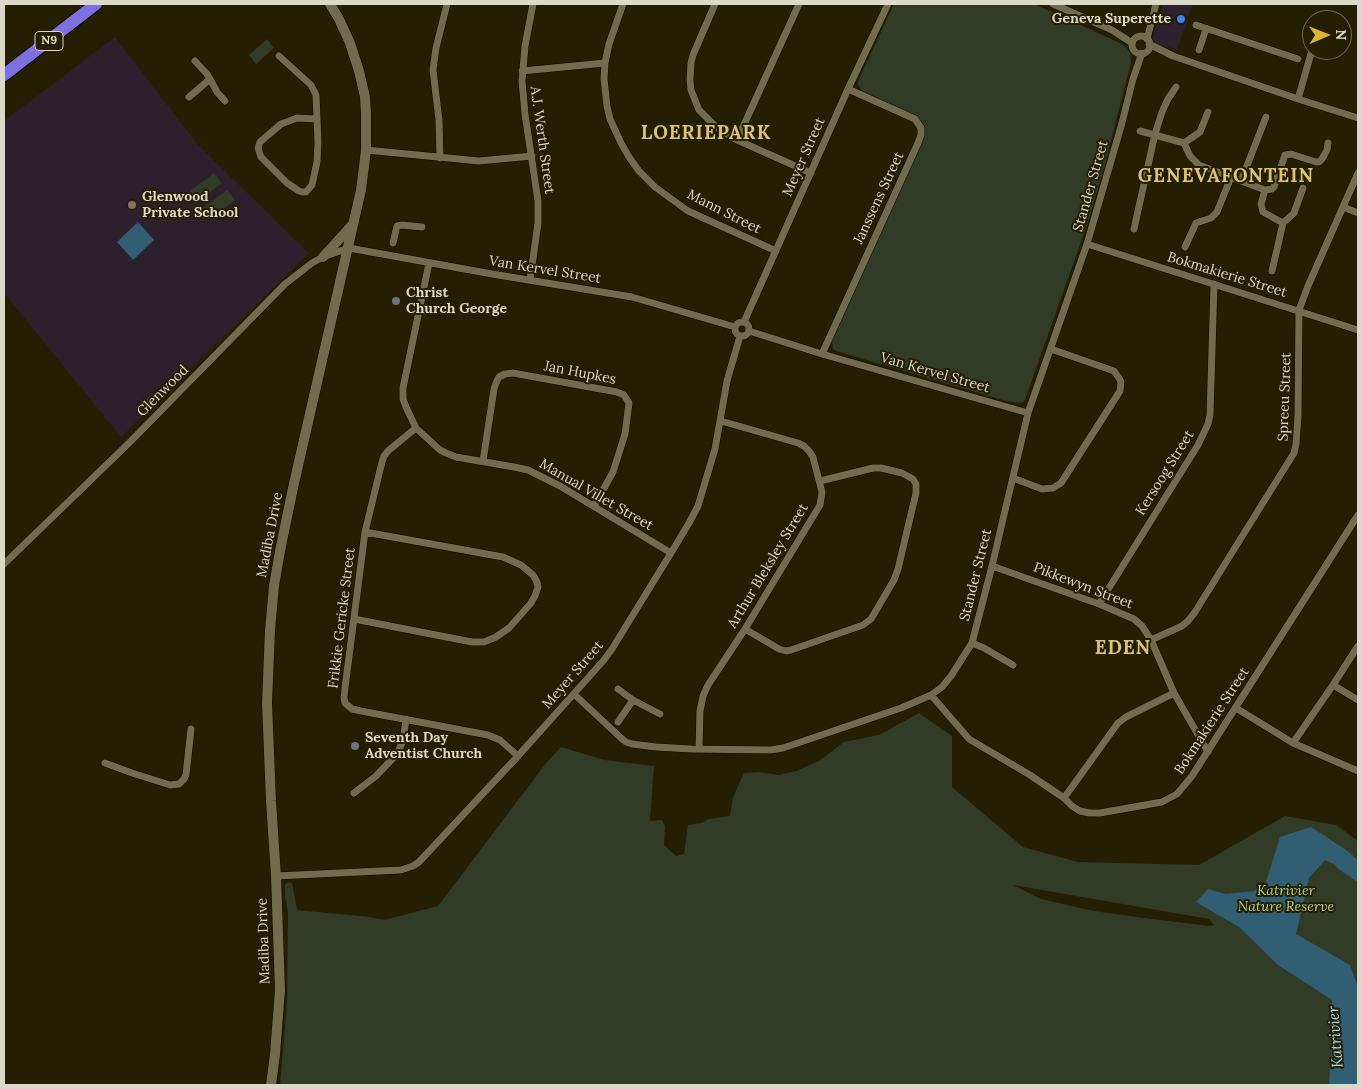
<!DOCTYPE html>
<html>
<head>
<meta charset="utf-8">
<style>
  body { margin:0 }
  #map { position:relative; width:1362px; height:1089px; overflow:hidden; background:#241e03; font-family:Lora,serif }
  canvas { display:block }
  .frame { position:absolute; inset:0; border:5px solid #dcd9c9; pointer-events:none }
  .north { position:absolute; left:1302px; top:10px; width:50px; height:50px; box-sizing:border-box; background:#241e03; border:1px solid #6e6952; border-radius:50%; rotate:89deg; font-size:14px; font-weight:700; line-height:20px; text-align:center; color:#dcd9c9 }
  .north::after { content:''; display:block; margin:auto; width:18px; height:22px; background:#d9b434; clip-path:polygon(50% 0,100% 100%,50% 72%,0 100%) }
</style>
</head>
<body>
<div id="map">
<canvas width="1362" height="1089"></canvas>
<div class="frame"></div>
<div class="north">N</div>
</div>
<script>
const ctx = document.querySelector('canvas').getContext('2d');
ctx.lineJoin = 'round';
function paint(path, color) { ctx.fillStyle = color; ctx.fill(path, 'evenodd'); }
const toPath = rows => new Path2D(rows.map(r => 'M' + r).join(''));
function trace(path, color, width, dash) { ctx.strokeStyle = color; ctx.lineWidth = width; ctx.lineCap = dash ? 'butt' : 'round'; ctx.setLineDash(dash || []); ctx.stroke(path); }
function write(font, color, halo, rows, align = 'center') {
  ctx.font = font + ' Lora,serif'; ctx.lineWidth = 4; ctx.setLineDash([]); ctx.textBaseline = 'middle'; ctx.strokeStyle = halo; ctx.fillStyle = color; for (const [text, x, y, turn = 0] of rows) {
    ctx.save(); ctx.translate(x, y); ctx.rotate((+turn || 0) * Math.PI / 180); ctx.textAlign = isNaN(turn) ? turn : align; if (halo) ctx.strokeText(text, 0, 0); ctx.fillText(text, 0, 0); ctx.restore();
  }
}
const commercial = toPath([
  [1164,4,1193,4,1177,50,1151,41]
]);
const education = toPath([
  [115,37,198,145,309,253,121,437,4,293,4,121]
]);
const green = toPath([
  [894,4,1034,4,1120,43,1127,48,1130,53,1131,63,1105,164,1088,222,1025,400,1023,402,1018,403,1006,401,836,351,833,349,832,340,924,135,923,124,918,117,864,92,859,87,858,84,859,79],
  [267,39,274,48,256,64,249,55],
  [214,173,222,183,198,202,190,191],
  [227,190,235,200,211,218,203,208],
  [919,713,952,736,952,787,1023,847,1078,862,1199,865,1285,816,1336,825,1358,841,1358,1085,280,1085,287,1000,288,913,285,895,285,885,288,882,292,883,297,910,370,917,384,920,438,906,547,762,561,747,605,760,654,766,650,821,662,820,665,826,664,845,676,856,684,854,688,825,701,823,709,819,730,816,733,797,744,773,759,772,779,775,796,771,819,761,844,742,879,735],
  [1013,885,1209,919,1214,925,1210,926,1144,918,1094,911,1041,899]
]);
const water = toPath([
  [138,222,154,240,133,260,117,242],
  [1311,827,1346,850,1358,860,1358,875,1325,860,1309,878,1296,934,1350,965,1358,987,1358,1085,1329,1085,1332,1042,1332,1000,1278,965,1239,927,1196,902,1208,889,1226,894,1254,891,1265,885,1280,837]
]);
const river = toPath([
  [1341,864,1358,876]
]);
const street = toPath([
  [623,4,609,44,605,63,604,79,607,106,610,119,621,143,629,157,639,171,655,187,688,211,776,251],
  [715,4,693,55,691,63,690,80,691,90,699,110,710,121,720,130,737,140,811,173],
  [1053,4,1112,30,1132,43],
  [1196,25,1298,59],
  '1132 45a9 9 0 1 1 18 0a9 9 0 1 1-18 0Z',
  [1147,39,1156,4],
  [1149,44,1173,56,1298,99,1358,118],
  [1199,50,1206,29],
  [279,56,311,85,316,95,318,142,317,162,312,185,306,192,302,192,299,191,287,183,261,157,258,148,260,142,281,124,297,118,317,119],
  [195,61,207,74,210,79],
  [522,71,605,63],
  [189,97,210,79,217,92,225,101],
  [1298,99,1312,50],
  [1140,131,1184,143,1190,156,1199,165,1265,190,1261,204,1263,212,1283,223,1272,271],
  [737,140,799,4],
  [1184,143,1200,132,1208,112],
  [366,150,479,161,532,156],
  [440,158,439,120,433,70,436,48,447,4],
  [1241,181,1266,117],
  [1265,190,1272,189,1274,187,1285,155,1291,154,1316,162,1319,162,1322,159,1327,150,1328,143],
  [1343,207,1358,213],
  [1283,223,1294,213,1303,188],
  [1134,229,1155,134,1162,112,1168,99,1176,87],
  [393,243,397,226,402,225,422,227],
  [1087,244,1358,330],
  [1185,247,1196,223,1211,218,1217,212,1231,177],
  [429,263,403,388,403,399,406,407,416,428,440,450,446,453,456,457,514,467,528,470,560,486,671,553],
  [530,280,538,223,538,201,525,114,522,81,525,46,533,4],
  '735 329a7 7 0 1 1 14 0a7 7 0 1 1-14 0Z',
  [744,322,848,89,888,4],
  [749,331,822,354,1028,413],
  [822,354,918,143,921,135,921,128,915,119,848,89],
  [416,428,389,450,384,456,382,462,365,532,345,688,344,698,345,703,352,709,361,711,488,735,500,740,518,756],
  [483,461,494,389,496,383,499,377,505,374,513,373,617,392,624,395,629,403,625,434,613,472,594,506],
  [1013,478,1042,489,1053,488,1061,483,1120,391,1121,382,1119,378,1114,371,1051,349],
  [4,564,131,441,285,284,312,263,323,257,337,252,349,248,492,274,632,297,735,327],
  [992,566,1099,604,1134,619,1142,626,1151,640,1174,693,1208,752],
  [1099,604,1198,445,1208,424,1210,415,1214,284],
  [354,619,472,642,484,642,496,637,509,628,531,603,535,596,538,587,537,582,533,575,521,565,503,557,365,532],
  [745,629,779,649,786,651,791,650,863,625,871,619,894,580,898,569,916,493,916,484,913,479,902,473,881,468,873,468,820,481],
  [1151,640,1182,626,1188,621,1195,612,1294,453,1296,444,1298,416,1299,310,1308,286,1358,173],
  [972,643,984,648,1013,665],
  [1333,685,1358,700],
  [618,689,633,700,660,714],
  [574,694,621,738,626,742,632,744,656,747,691,749,770,750,783,748,901,708,931,695,942,687,951,676,972,643,992,566,1028,413,1087,244,1122,123,1133,79,1142,53],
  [931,695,969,739,1030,775,1064,798,1072,806,1080,811,1089,813,1100,813,1162,802,1177,794,1192,776,1358,515],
  [1236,708,1293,743,1358,771],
  [618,722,633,700],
  [1293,743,1333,685,1358,646],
  [699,749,700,711,703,696,708,685,745,629,820,505,822,492,813,457,809,451,804,446,798,443,721,421],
  [105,763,132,773,170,785,179,784,184,779,186,775,191,729],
  [354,793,376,776,397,754,403,741,406,719],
  [1064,798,1118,723,1126,717,1174,693],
  [276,876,401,870,413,866,419,862,518,756,604,660,612,649,671,553,689,523,698,506,715,449,727,381,740,336]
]);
const secondary = toPath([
  [323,257,353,224],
  [271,1085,275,1054,280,990,276,876,271,801,267,703,270,630,274,586,280,551,293,488,361,190,366,150,366,114,365,97,359,71,350,43,339,19,330,4]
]);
const highway = toPath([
  [4,75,96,4]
]);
const markers = [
  [1181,19,5,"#3f7fe0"],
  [132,205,5,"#8d6e63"],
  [396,301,5,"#6b7280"],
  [355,746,5,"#6b7280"]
];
const shields = [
  [49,41,28]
];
const shieldNames = [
  ["N9",49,41]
];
const poiNames = [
  ["Geneva Superette",1171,19,"right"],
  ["Glenwood",142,197],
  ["Private School",142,213],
  ["Christ",406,293],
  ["Church George",406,309],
  ["Seventh Day",365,738],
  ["Adventist Church",365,754]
];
const streetNames = [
  ["A.J. Werth Street",542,140,82],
  ["Meyer Street",804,157,-66],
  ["Stander Street",1091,186,-74],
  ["Janssens Street",879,198,-65],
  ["Mann Street",724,212,27],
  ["Van Kervel Street",545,270,9],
  ["Bokmakierie Street",1227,275,17],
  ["Jan Hupkes",580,373,11],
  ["Van Kervel Street",935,373,16],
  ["Glenwood",163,391,-45],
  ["Spreeu Street",1285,397,-88],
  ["Kersoog Street",1165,473,-58],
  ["Manual Villet Street",596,495,30],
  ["Madiba Drive",270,535,-79],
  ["Arthur Bleksley Street",768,566,-59],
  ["Stander Street",976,575,-76],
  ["Pikkewyn Street",1083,586,21],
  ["Frikkie Gericke Street",342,618,-83],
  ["Meyer Street",573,675,-49],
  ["Bokmakierie Street",1212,721,-57],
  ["Madiba Drive",264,941,-92]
];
const parkNames = [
  ["Katrivier",1286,891],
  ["Nature Reserve",1286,907]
];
const waterNames = [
  ["Katrivier",1336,1037,-94]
];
const districtNames = [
  ["LOERIEPARK",706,134],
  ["GENEVAFONTEIN",1226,177],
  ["EDEN",1123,649]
];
paint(commercial, '#2b212f');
paint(education, '#2d202d');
paint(green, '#313b26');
paint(water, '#315e73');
trace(river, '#315e73', 11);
trace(street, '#0d0800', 8);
trace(secondary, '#0d0800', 11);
trace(highway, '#0d0800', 14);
trace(street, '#726c4f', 7);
trace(secondary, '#726c4f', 10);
trace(highway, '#7f70e1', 12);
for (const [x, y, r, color] of markers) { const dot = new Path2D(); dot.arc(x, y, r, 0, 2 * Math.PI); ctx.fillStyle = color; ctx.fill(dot); trace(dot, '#241e03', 2); }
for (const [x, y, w] of shields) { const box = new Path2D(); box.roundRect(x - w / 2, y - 9.5, w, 19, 4); ctx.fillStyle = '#241e03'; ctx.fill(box); trace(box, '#dcd9c9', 1); }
write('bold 12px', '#dcd9c9', null, shieldNames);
write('bold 14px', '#dcd9c9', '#241e03', poiNames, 'left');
write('14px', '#dcd9c9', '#241e03', streetNames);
write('italic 14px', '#b2ce8f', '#241e03', parkNames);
write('italic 15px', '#9fd9f6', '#241e03', waterNames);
ctx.letterSpacing = '1px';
write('bold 19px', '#dcc377', '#241e03', districtNames);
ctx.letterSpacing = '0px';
</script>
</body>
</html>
